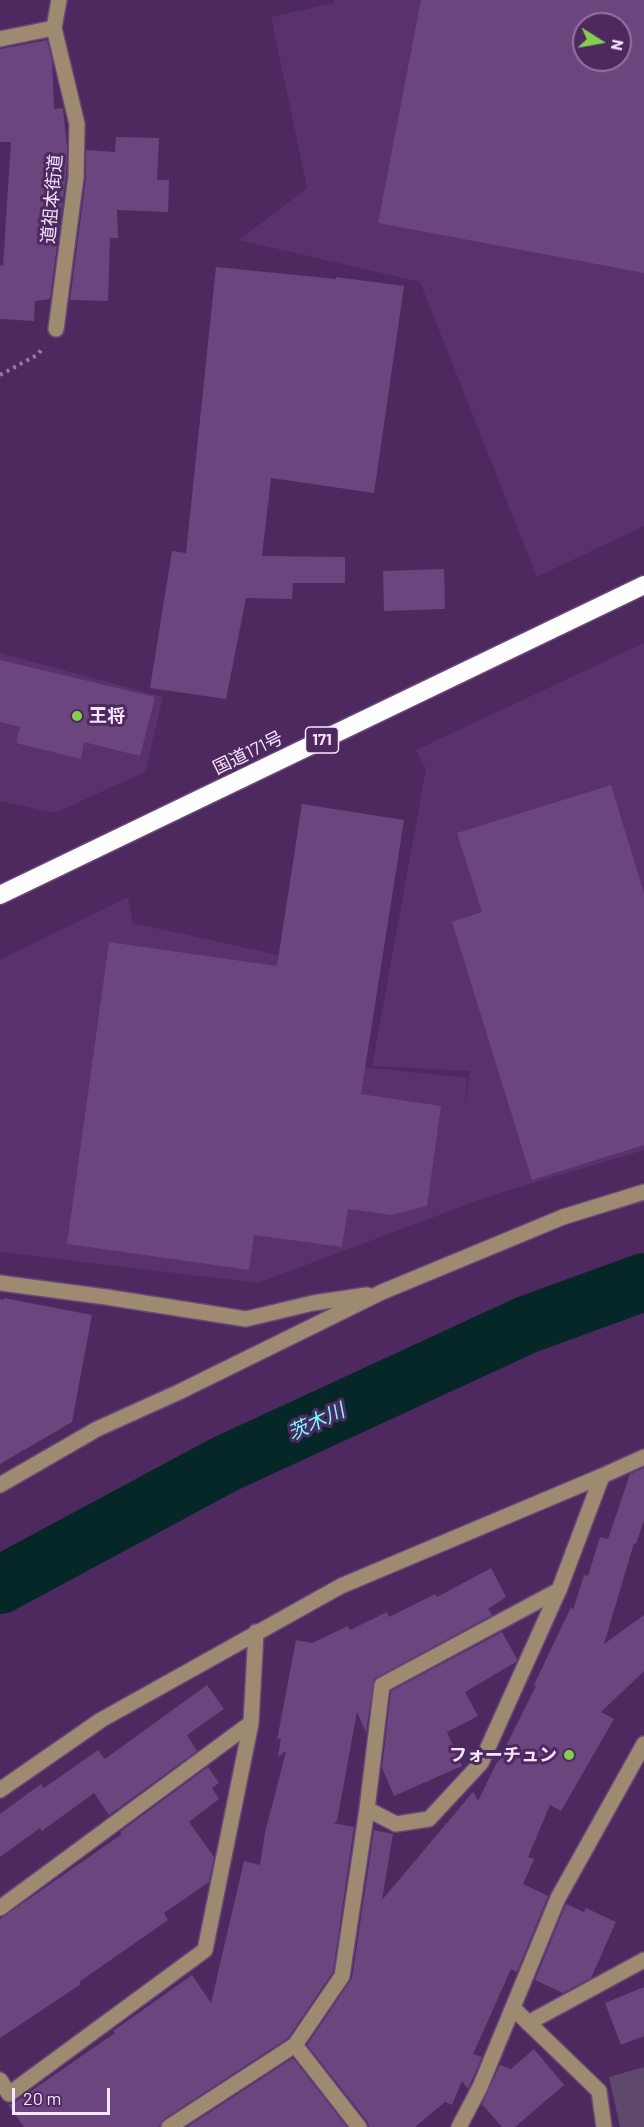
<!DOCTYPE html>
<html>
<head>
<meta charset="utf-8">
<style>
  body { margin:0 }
  #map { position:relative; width:644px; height:2127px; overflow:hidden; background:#4e295f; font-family:Barlow,sans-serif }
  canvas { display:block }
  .north { position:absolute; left:572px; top:12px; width:60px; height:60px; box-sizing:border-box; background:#4e295f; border:2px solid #91749f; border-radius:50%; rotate:101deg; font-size:16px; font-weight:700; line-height:24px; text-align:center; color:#f6e5ff }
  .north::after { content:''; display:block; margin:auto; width:21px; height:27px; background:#85cf4c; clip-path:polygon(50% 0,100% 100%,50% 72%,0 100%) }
  .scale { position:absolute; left:12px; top:2088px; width:98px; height:27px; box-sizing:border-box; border:3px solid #f6e5ff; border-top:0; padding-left:8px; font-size:18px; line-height:21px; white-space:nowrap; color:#f6e5ff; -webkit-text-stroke:4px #4e295f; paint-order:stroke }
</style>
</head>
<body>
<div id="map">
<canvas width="644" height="2127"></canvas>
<div class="north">N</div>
<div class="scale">20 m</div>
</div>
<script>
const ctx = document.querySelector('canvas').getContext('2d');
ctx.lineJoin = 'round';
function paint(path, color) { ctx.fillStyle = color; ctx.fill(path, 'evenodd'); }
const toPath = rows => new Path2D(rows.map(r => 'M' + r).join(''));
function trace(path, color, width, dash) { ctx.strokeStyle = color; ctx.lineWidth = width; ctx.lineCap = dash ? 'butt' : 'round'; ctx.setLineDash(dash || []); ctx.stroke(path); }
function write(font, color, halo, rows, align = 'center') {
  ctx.font = font + ' Barlow,"Noto Sans JP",sans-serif'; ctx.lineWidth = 6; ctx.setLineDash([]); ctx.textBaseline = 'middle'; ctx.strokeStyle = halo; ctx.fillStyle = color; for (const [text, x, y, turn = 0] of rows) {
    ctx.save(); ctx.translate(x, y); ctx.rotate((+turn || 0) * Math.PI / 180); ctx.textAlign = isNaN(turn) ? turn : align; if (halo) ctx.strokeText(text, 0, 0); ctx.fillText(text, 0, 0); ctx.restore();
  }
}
const built = toPath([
  [334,0,644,0,644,526,537,577,420,282,239,240,307,188,271,17,334,3],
  [584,24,620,24,620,60,584,60],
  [644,643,644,1150,490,1196,258,1283,0,1252,0,960,128,897,133,923,310,962,295,1060,467,1078,465,1110,470,1071,372,1066,426,769,416,750],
  [0,653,163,697,145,772,55,813,0,801]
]);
const green = toPath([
  [644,2067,644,2127,620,2127,609,2077]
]);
const river = toPath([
  [0,1585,225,1464,526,1325,644,1282]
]);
const building = toPath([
  [421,0,644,0,644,273,378,223],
  [584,24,620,24,620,60,584,60],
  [47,40,52,60,54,109,63,108,67,148,66,176,50,299,35,301,34,321,0,319,0,265,3,266,11,142,0,142,0,49],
  [116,137,159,138,157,180,169,180,168,212,117,210,118,238,110,238,108,301,70,300,86,178,86,150,115,152],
  [216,267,336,279,336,277,404,286,374,493,271,478,262,556,345,557,345,583,293,583,292,599,246,598,226,699,150,688,172,551,186,553],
  [444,569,445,609,384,611,383,571],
  [0,660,155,697,140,756,84,742,81,759,16,743,20,727,0,722],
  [611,785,644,893,644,1145,532,1180,452,922,482,912,457,833],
  [302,804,404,820,361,1094,441,1106,427,1206,391,1215,348,1209,342,1247,254,1235,249,1270,67,1244,109,942,277,966],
  [4,1298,92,1315,72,1422,0,1464,0,1299,3,1300],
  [644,1468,644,1520,636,1544,634,1543,604,1644,644,1615,644,1671,601,1712,614,1719,561,1811,550,1805,528,1857,534,1859,523,1884,548,1896,517,1972,511,1969,473,2054,482,2057,468,2089,462,2081,452,2105,445,2102,415,2127,369,2127,367,2121,307,2045,352,1978,374,1830,393,1834,382,1900,473,1792,478,1801,496,1764,514,1744,505,1748,537,1684,533,1687,571,1607,573,1610,584,1575,588,1576,600,1537,608,1539,630,1474],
  [491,1568,506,1597,488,1609,492,1615,374,1679,366,1733,357,1712,337,1821,333,1823,354,1827,333,1972,288,2038,164,2119,159,2127,24,2127,8,2105,15,2102,115,2033,113,2031,192,1975,211,2003,244,1861,260,1865,265,1833,286,1751,278,1757,281,1737,277,1740,296,1640,312,1643,348,1626,350,1630,387,1612,389,1617,435,1594,437,1597],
  [502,1632,517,1659,516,1662,465,1692,478,1716,447,1732,462,1766,394,1796,382,1768,391,1691],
  [207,1685,224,1709,187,1735,197,1751,109,1815,94,1793,42,1831,40,1828,0,1857,0,1814,41,1784,44,1788,98,1750,105,1759],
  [208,1767,219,1783,212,1788,219,1799,189,1822,214,1857,209,1882,164,1913,168,1920,79,1982,81,1984,0,2038,0,1919,122,1834,120,1832],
  [566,1904,584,1912,586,1908,616,1922,591,1978,563,1993,535,1980],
  [644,1987,644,2036,621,2045,605,2003],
  [534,2049,564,2085,515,2127,502,2127,482,2104,500,2065,511,2069],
  [293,2058,347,2127,187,2127]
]);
const path = toPath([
  [0,375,37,355,44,347]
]);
const minor = toPath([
  [0,39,54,28],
  [56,329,76,177,77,124,54,28,59,0],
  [0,1283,106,1297,246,1319,313,1303,367,1295],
  [0,1485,97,1429,179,1392,382,1292,563,1217,644,1192],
  [559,1590,382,1685,367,1809,396,1824,429,1819,481,1763,559,1590,602,1476],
  [0,1790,101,1720,341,1586,602,1476,644,1457],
  [0,1908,251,1723,256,1632],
  [513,2008,599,2091,604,2127],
  [528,2023,644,1960],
  [295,2045,359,2127],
  [0,2080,9,2094,205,1950,251,1723],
  [169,2127,295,2045,342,1976,367,1809],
  [459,2127,480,2087,558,1898,644,1744]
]);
const highway = toPath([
  [0,895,644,585]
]);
const markers = [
  [77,716,6,"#85cf4c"],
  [569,1755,6,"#85cf4c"]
];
const shields = [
  [322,740,33]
];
const shieldNames = [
  ["171",322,740]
];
const streetNames = [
  ["道祖本街道",52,199,-85],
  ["国道171号",248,753,-26]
];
const poiNames = [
  ["王将",89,716],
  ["フォーチュン",557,1755,"right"]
];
const waterNames = [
  ["茨木川",316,1422,-25]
];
paint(built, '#5a306d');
paint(green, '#5f486b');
trace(river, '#062727', 58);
paint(building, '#6b457d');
trace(minor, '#694779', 18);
trace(highway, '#694779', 21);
trace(path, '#977ba5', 4, [3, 4.5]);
trace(minor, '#9d8a71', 15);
trace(highway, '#fefefe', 18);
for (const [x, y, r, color] of markers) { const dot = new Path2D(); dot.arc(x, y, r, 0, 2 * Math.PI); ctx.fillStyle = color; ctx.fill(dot); trace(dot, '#4e295f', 2); }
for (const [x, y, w] of shields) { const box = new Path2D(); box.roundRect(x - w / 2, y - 13, w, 26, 4.5); ctx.fillStyle = '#4e295f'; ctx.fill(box); trace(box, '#f6e5ff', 1.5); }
write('bold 16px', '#f6e5ff', null, shieldNames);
write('18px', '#f6e5ff', '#4e295f', streetNames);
write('bold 18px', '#f6e5ff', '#4e295f', poiNames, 'left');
write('italic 20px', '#6dfefc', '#4e295f', waterNames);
</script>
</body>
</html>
